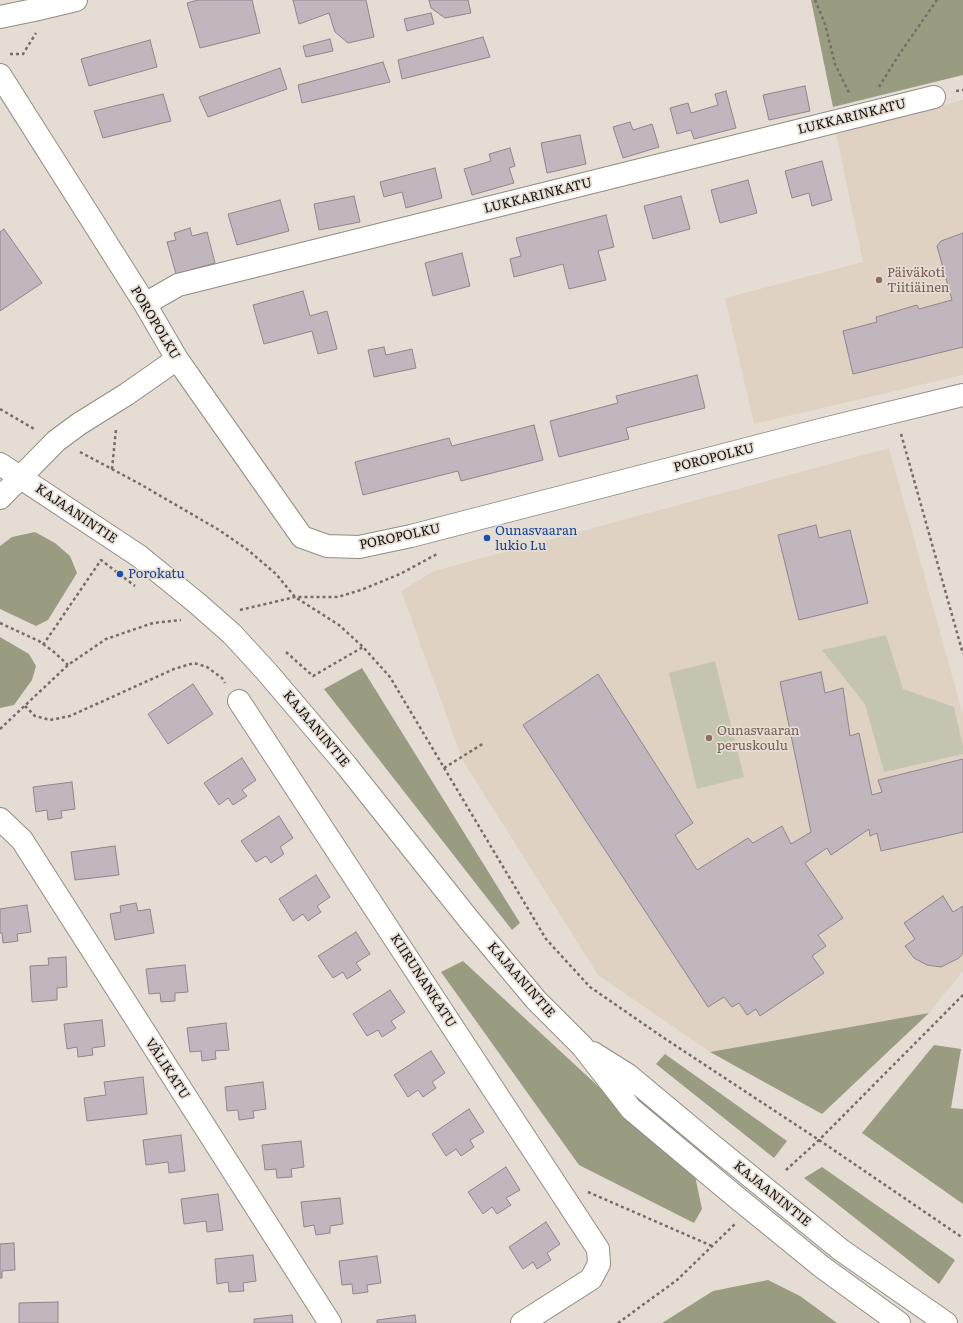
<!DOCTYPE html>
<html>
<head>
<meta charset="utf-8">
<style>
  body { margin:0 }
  canvas { display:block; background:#e5ddd3 }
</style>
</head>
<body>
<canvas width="963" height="1323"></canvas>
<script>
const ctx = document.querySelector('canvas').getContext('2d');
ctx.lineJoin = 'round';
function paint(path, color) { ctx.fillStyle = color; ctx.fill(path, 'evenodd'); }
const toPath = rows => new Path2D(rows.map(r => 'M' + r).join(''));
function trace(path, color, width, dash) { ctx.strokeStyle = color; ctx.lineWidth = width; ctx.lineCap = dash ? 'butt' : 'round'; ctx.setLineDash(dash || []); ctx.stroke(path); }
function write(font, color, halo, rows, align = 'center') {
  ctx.font = font + ' Literata,serif'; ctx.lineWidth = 3.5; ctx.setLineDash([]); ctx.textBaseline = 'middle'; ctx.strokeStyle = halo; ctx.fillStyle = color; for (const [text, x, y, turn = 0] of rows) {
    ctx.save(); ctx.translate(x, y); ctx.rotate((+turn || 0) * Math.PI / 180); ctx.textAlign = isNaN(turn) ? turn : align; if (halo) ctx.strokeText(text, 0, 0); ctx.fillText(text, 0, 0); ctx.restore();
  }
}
const built = toPath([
  [963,100,963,375,754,424,725,298,863,262,836,134],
  [889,448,963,715,963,971,929,1013,710,1052,598,975,463,761,401,591,434,571]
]);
const green = toPath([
  [886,635,903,689,954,707,963,746,963,754,884,772,865,704,822,650],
  [715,661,744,777,697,789,669,673]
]);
const forest = toPath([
  [811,0,963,0,963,75,833,107],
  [35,532,55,543,70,556,77,573,48,620,36,626,0,609,0,546,12,537],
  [0,637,29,654,36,666,32,680,14,705,0,708],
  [362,668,520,923,512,930,324,689],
  [463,961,695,1176,702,1209,694,1223,579,1165,441,972],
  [929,1013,822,1114,710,1052],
  [934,1045,961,1049,951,1108,963,1109,963,1204,862,1133],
  [665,1054,787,1141,774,1158,656,1064],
  [822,1167,955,1260,939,1284,804,1178],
  [768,1280,800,1296,837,1323,662,1323,713,1291]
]);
const building = toPath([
  [198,0,252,0,260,33,200,48,187,3,198,0],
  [293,0,366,0,374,37,348,43,335,32,329,13,299,24,293,0],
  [429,0,468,0,471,13,445,18,431,8,429,0],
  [431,13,434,24,407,31,404,19,431,13],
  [483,37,490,57,402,79,398,60,483,37],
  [330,39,333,51,306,57,303,46,330,39],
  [150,40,157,67,89,86,81,59,150,40],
  [383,62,390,82,302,103,298,85,383,62],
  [280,68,287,89,208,117,199,97,280,68],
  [805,86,810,111,769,120,763,95,805,86],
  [726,91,736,128,694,139,691,130,677,134,670,108,688,103,691,113,718,105,715,94,726,91],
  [163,94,171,121,103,138,94,111,163,94],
  [630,122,633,130,652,124,659,147,623,158,613,127,630,122],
  [580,135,586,164,547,173,541,143,580,135],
  [510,148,515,166,509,168,514,183,472,195,464,169,491,161,489,154,510,148],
  [822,161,832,200,812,206,809,193,792,198,785,171,822,161],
  [435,168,442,198,406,208,402,192,384,197,380,182,435,168],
  [748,180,757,213,720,223,711,190,748,180],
  [354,196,360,222,319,230,314,204,354,196],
  [681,196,690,229,653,239,644,206,681,196],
  [280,200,289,231,237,245,228,214,280,200],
  [606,215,614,247,598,251,606,280,569,289,563,264,514,277,510,259,521,256,516,238,606,215],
  [190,228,192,236,207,232,215,263,176,274,167,242,176,240,174,233,190,228],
  [4,229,42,283,0,311,0,232,4,229],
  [963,233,963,347,853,374,843,331,877,322,876,317,917,305,919,309,952,300,937,246,941,241,963,233],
  [462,253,470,286,433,296,425,263,462,253],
  [303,291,310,316,327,311,337,349,318,354,312,331,264,344,253,305,303,291],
  [384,347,386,355,412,349,416,368,374,377,368,350,384,347],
  [697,375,705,408,626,428,629,439,559,457,550,421,618,403,616,396,697,375],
  [534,425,543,460,461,481,458,471,363,495,355,462,449,438,452,446,534,425],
  [816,525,819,538,850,530,868,603,799,620,778,535,816,525],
  [821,672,825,693,843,688,850,736,859,733,872,795,882,792,878,780,963,759,963,832,881,851,877,833,870,836,869,829,831,855,827,848,805,863,843,918,818,935,826,946,812,956,824,973,760,1016,756,1009,747,1015,739,1003,732,1007,724,997,708,1007,523,725,598,674,693,823,675,835,697,870,748,838,753,843,782,826,791,844,811,832,780,682,821,672],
  [193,684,213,714,168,744,148,714,193,684],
  [242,758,256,780,242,790,247,796,233,805,228,798,219,805,204,783,242,758],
  [72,782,75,809,61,811,62,818,48,820,47,810,36,812,33,787,72,782],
  [279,816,293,838,280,847,284,854,271,863,266,856,256,862,241,841,279,816],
  [115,846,119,875,75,880,71,852,115,846],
  [316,875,330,897,317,906,321,912,308,921,303,914,293,921,279,899,316,875],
  [943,896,953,912,963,906,963,953,959,958,941,967,927,965,914,958,905,946,915,939,904,923,943,896],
  [136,903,138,911,150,909,154,933,115,940,110,914,121,912,120,906,136,903],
  [27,905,31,932,17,934,18,941,3,943,2,933,0,933,0,909,27,905],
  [356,932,370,954,356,963,361,970,347,979,343,972,333,978,318,956,356,932],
  [66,957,67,987,57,988,57,1000,32,1002,30,966,49,965,48,958,66,957],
  [185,965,188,992,175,993,175,1001,161,1002,160,993,149,994,146,969,185,965],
  [390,990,405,1012,391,1021,396,1028,382,1037,378,1030,367,1036,353,1014,390,990],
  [102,1020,105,1046,92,1048,93,1055,78,1057,77,1047,67,1049,64,1024,102,1020],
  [226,1023,229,1050,215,1051,216,1059,202,1061,201,1051,190,1052,187,1028,226,1023],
  [431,1051,445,1073,432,1082,436,1088,423,1097,418,1090,408,1097,394,1075,431,1051],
  [143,1077,147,1114,87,1121,84,1098,106,1095,104,1082,143,1077],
  [263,1082,266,1109,253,1111,254,1118,239,1120,238,1110,227,1111,225,1087,263,1082],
  [469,1109,484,1132,470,1140,474,1147,461,1156,456,1149,446,1156,432,1134,469,1109],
  [181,1135,185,1171,169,1173,168,1162,146,1165,143,1140,181,1135],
  [301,1141,304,1167,291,1169,292,1177,277,1178,276,1169,265,1170,262,1145,301,1141],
  [506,1167,520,1190,506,1198,511,1205,497,1214,492,1207,483,1214,468,1192,506,1167],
  [218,1194,223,1230,207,1232,206,1221,184,1224,181,1199,218,1194],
  [340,1198,343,1224,330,1226,330,1233,316,1235,314,1225,304,1227,301,1202,340,1198],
  [546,1222,560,1244,547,1253,551,1260,537,1269,533,1262,523,1269,509,1247,546,1222],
  [14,1243,15,1270,2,1271,2,1278,0,1278,0,1244,14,1243],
  [253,1255,256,1281,243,1283,244,1291,229,1292,228,1282,217,1284,215,1259,253,1255],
  [377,1256,381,1283,367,1285,368,1292,353,1294,352,1284,342,1285,339,1261,377,1256],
  [58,1302,58,1323,19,1323,19,1303,58,1302],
  [292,1315,293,1323,254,1323,254,1319,292,1315],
  [415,1315,416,1323,377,1323,377,1320,415,1315]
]);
const path = toPath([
  [815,0,825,24,835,64,850,95],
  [10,54,23,54,36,33],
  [879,87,900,53,937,0],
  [956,91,963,90],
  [0,409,36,430],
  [901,434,963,654],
  [80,452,140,484,219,530,248,550,276,574,295,597,339,625,363,647,390,677,546,939,590,987,664,1038,819,1140,963,1238],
  [112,469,116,429],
  [240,610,295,597,338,597,361,590,400,574,437,554],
  [0,623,39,641,54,652,68,665],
  [43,645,101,560,135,586],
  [286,652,313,676,363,647],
  [25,706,35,716,50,720,70,716,174,669,194,663,207,667,222,678,225,683],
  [0,729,68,665,106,639,153,623,181,620],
  [444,768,484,743],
  [786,1170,819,1140,963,995],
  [588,1192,712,1246],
  [618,1323,677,1280,735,1224]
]);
const minor = toPath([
  [0,17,34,10,76,0],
  [0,75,145,304,177,359,205,399,302,537,327,546,359,547,411,536,824,429,963,395],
  [145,304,178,285,934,97],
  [0,498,56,441,79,424,127,394,177,359],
  [239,701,598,1249,599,1264,591,1279,522,1323],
  [0,819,22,840,330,1323]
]);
const primary = toPath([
  [0,464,139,556,198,604,232,634,266,671,346,765,470,921,536,1000,582,1046,631,1109,730,1192,822,1267,899,1323],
  [593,1053,628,1075,713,1146,841,1250,946,1323]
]);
const markers = [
  [879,280,4,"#8d6e63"],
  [487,538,4,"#1a4fb4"],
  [120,574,4,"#1a4fb4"],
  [709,738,4,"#8d6e63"]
];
const streetNames = [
  ["LUKKARINKATU",852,117,-14],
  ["LUKKARINKATU",538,196,-14],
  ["POROPOLKU",155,323,59],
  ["POROPOLKU",714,458,-14],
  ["KAJAANINTIE",76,514,34],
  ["POROPOLKU",400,537,-12],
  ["KAJAANINTIE",316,729,50],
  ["KAJAANINTIE",521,980,49],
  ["KIIRUNANKATU",423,981,57],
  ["VÄLIKATU",167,1069,57],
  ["KAJAANINTIE",772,1194,39]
];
const educationNames = [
  ["Päiväkoti",887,273],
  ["Tiitiäinen",887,288],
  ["Ounasvaaran",717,731],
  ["peruskoulu",717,746]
];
const transitNames = [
  ["Ounasvaaran",495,531],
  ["lukio Lu",495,546],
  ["Porokatu",128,574]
];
paint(built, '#dfd2c2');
paint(green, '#c3c5b2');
paint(forest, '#999c80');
paint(building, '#c1b6be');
trace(building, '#8f858c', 1);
trace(minor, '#938c82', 24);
trace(primary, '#938c82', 24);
trace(path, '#736e68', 2.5, [3, 3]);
trace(minor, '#fff', 22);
trace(primary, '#fff', 22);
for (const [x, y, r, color] of markers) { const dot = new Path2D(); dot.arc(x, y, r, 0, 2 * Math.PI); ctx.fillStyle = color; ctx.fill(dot); trace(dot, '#e5ddd3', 1.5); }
write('13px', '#13100d', '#e5ddd3', streetNames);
write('13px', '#785e54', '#e5ddd3', educationNames, 'left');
write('13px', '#164399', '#e5ddd3', transitNames, 'left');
</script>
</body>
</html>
